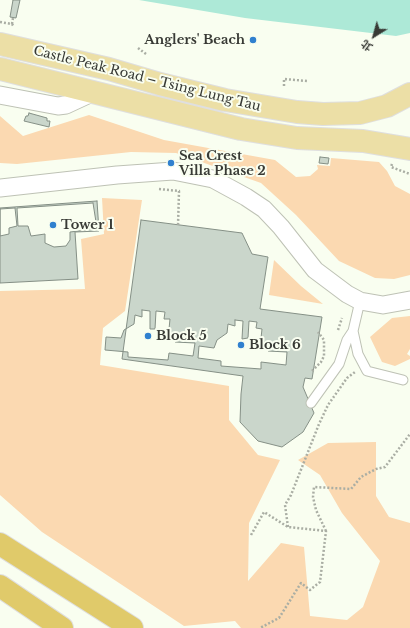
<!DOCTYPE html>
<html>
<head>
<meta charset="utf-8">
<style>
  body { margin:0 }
  #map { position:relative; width:410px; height:628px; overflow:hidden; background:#f9fef0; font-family:"Libre Baskerville","Noto Sans TC",serif }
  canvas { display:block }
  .north { position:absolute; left:354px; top:16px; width:40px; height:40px; -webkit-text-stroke:3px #f9fef0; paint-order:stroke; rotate:217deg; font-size:11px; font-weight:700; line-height:16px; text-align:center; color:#383a35 }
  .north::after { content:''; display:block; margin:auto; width:14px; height:18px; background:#383a35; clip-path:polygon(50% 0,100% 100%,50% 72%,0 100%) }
</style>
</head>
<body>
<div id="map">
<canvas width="410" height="628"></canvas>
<div class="north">北</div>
</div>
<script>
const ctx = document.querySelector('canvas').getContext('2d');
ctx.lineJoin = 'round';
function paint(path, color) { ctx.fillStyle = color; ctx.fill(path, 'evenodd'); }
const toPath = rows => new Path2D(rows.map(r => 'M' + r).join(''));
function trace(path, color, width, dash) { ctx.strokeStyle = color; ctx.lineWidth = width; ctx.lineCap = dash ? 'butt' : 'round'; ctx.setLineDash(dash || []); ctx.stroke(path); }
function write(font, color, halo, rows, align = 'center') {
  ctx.font = font + ' "Libre Baskerville",serif'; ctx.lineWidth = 4; ctx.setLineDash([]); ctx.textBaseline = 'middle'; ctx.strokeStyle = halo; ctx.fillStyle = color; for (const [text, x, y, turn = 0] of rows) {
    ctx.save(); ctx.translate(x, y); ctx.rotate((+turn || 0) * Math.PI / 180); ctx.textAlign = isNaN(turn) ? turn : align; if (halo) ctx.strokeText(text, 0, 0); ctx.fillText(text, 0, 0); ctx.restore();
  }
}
const green = toPath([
  [89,115,164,140,275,160,296,177,310,176,318,169,317,165,330,166,331,158,379,162,387,171,395,186,410,194,410,275,394,279,375,278,339,261,296,215,261,183,176,153,131,152,17,164,0,163,0,116,23,136],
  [102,198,142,200,125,311,103,328,100,365,229,386,229,420,258,455,280,460,249,523,248,581,281,543,304,547,310,616,347,620,363,607,380,561,342,513,320,475,298,460,328,443,376,442,376,496,389,517,410,523,410,628,241,628,235,621,184,626,42,532,0,495,0,291,85,289,81,239,104,234],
  [274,260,301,286,323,304,269,295],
  [410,316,410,349,407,354,410,356,410,359,395,366,382,362,370,337,392,318]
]);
const water = toPath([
  [139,0,410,0,410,33,396,36,245,18]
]);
const building = toPath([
  [13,0,20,0,16,18,10,17,13,0],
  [29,113,47,118,47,121,50,121,49,127,24,121,26,116,28,116,29,113],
  [320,157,329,158,328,164,319,163,320,157],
  [97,201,99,231,75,232,78,279,0,283,0,208,97,201],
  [93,203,96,222,87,224,87,230,70,232,70,240,66,246,54,247,45,243,45,234,31,236,28,226,18,226,17,208,93,203],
  [15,208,17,226,9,228,9,234,0,236,0,209,15,208],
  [141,220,242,233,252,254,268,257,260,309,322,317,312,379,305,378,303,387,314,413,303,432,282,447,258,441,240,422,241,394,243,376,122,359,141,220],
  [142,310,150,311,150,329,155,329,156,311,165,312,164,319,170,319,169,329,175,342,195,343,193,356,169,353,168,360,128,357,128,352,105,350,106,337,121,338,124,330,134,324,135,315,142,317,142,310],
  [235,320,243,321,242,339,248,338,249,321,257,322,256,328,262,329,261,338,266,343,268,351,287,352,286,365,261,362,261,369,221,366,221,361,198,358,199,346,214,348,217,340,227,333,228,324,235,326,235,320]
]);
const path = toPath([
  [0,22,12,24,14,27],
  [12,24,13,18],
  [138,48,146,54],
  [284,86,284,79,307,81],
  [392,164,391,167,410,174],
  [159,189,179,191,178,226],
  [338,330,342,318],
  [312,371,321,362,324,356,324,340,318,332],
  [288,527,285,505,291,495,319,424,328,405,347,378,355,372],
  [326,531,316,510,313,497,314,487,351,489,361,477,376,469,385,467,410,434],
  [251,535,264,512,288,527,326,531,320,582,310,590,301,583,279,618,260,628]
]);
const service = toPath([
  [353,331,358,354,367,371,403,380],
  [311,403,339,364,347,340,353,331,360,301]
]);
const minor = toPath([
  [0,95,58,106,66,105,94,92],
  [0,188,117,175,173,171,213,179,246,197,264,209,281,227,315,270,347,294,360,301,383,305,410,300]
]);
const primary = toPath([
  [0,44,109,69,160,84,225,100,297,112,323,114,360,113,387,106,410,94],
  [0,69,241,129,297,138,363,141,410,149]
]);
const motorway = toPath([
  [0,544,132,628],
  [0,586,62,628]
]);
const markers = [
  [253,40,4,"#3080cf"],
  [171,163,4,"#3080cf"],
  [53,225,4,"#3080cf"],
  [148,336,4,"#3080cf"],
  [241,345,4,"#3080cf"]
];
const poiNames = [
  ["Anglers' Beach",245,40,"right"],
  ["Sea Crest",179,156],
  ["Villa Phase 2",179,171],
  ["Tower 1",61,225],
  ["Block 5",156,336],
  ["Block 6",249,345]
];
const streetNames = [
  ["Castle Peak Road – Tsing Lung Tau",147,79,14]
];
paint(green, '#fbd9b1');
paint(water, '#ade9d7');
paint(building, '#cad6cb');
trace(building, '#859086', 1);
trace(service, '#bec2b5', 11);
trace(minor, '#bec2b5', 19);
trace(primary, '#dfdfdf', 24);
trace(motorway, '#dfdfdf', 24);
trace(path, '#aaaea4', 2.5, [2, 2]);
trace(service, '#fff', 9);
trace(minor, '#fff', 17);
trace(primary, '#ecdfa6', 22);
trace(motorway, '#e0ca6a', 22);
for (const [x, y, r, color] of markers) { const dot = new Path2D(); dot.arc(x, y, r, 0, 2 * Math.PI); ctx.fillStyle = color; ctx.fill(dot); trace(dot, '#f9fef0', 1.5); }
write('bold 13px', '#383a35', '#f9fef0', poiNames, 'left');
write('13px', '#383a35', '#f9fef0', streetNames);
</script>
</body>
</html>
